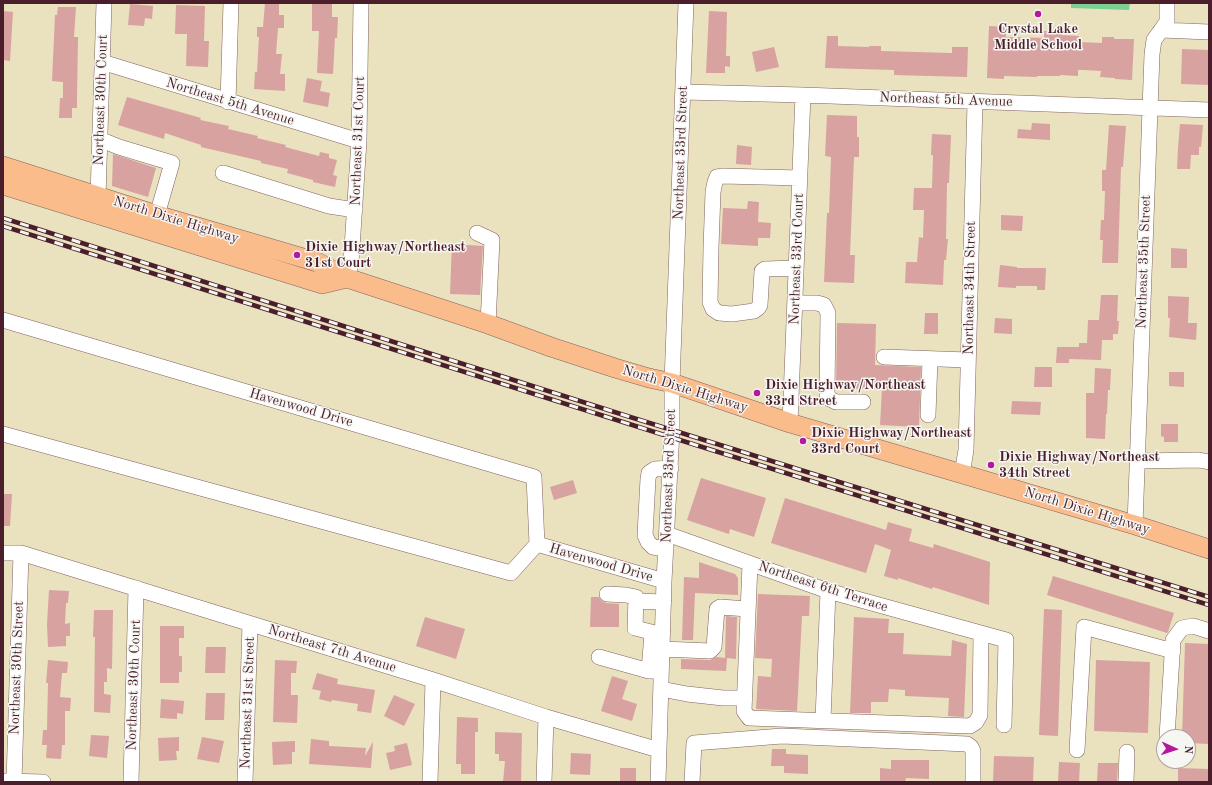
<!DOCTYPE html>
<html>
<head>
<meta charset="utf-8">
<style>
  body { margin:0 }
  #map { position:relative; width:1212px; height:785px; overflow:hidden; background:#eae1bf; font-family:"Old Standard TT",serif }
  canvas { display:block }
  .frame { position:absolute; inset:0; border:4px solid #4a1f2b; pointer-events:none }
  .north { position:absolute; left:1156px; top:729px; width:40px; height:40px; box-sizing:border-box; background:#f6f6f2; border:1px solid #b1a0a2; border-radius:50%; rotate:93deg; font-size:11px; font-weight:700; line-height:16px; text-align:center; color:#4a1f2b }
  .north::after { content:''; display:block; margin:auto; width:14px; height:18px; background:#b5179e; clip-path:polygon(50% 0,100% 100%,50% 72%,0 100%) }
</style>
</head>
<body>
<div id="map">
<canvas width="1212" height="785"></canvas>
<div class="frame"></div>
<div class="north">N</div>
</div>
<script>
const ctx = document.querySelector('canvas').getContext('2d');
ctx.lineJoin = 'round';
function paint(path, color) { ctx.fillStyle = color; ctx.fill(path, 'evenodd'); }
const toPath = rows => new Path2D(rows.map(r => 'M' + r).join(''));
function trace(path, color, width, dash) { ctx.strokeStyle = color; ctx.lineWidth = width; ctx.lineCap = dash ? 'butt' : 'round'; ctx.setLineDash(dash || []); ctx.stroke(path); }
function write(font, color, halo, rows, align = 'center') {
  ctx.font = font + ' "Old Standard TT",serif'; ctx.lineWidth = 3; ctx.setLineDash([]); ctx.textBaseline = 'middle'; ctx.strokeStyle = halo; ctx.fillStyle = color; for (const [text, x, y, turn = 0] of rows) {
    ctx.save(); ctx.translate(x, y); ctx.rotate((+turn || 0) * Math.PI / 180); ctx.textAlign = isNaN(turn) ? turn : align; if (halo) ctx.strokeText(text, 0, 0); ctx.fillText(text, 0, 0); ctx.restore();
  }
}
const green = toPath([
  [1071,3,1130,3,1129,10,1071,8]
]);
const building = toPath([
  [265,3,279,3,279,15,284,15,284,28,278,28,276,54,282,54,280,74,285,74,285,91,254,89,255,72,257,72,259,37,257,37,257,27,263,27],
  [312,3,332,3,332,17,338,17,337,38,335,38,333,74,317,73,319,31,312,31],
  [130,4,153,6,152,19,145,18,144,26,128,25],
  [176,5,205,6,204,41,209,41,208,67,186,66,187,34,175,34],
  [58,7,76,7,74,37,78,37,77,99,77,108,72,108,72,118,59,118,60,98,63,98,63,82,52,81,55,15,57,15],
  [3,11,13,12,10,61,3,60],
  [709,11,727,12,726,56,730,56,730,67,725,66,725,73,706,73],
  [989,26,1006,27,1006,37,1044,38,1044,31,1062,32,1062,35,1079,36,1079,42,1102,43,1102,37,1114,37,1114,39,1134,39,1132,80,1115,79,1115,78,1100,77,1101,71,1084,70,1078,70,1078,76,1060,75,1060,76,1037,76,1037,77,1004,76,1004,79,987,78],
  [827,36,838,36,838,46,869,47,869,46,881,46,881,51,952,53,952,47,968,47,967,77,894,75,894,70,825,68],
  [774,47,779,67,756,72,752,52],
  [1182,49,1209,50,1209,85,1181,84],
  [307,78,322,81,320,91,330,93,328,107,303,102],
  [127,97,180,112,201,118,200,120,229,126,228,129,258,136,257,138,286,145,285,147,319,156,320,152,329,154,329,158,337,160,333,175,337,176,335,187,313,182,313,180,287,173,288,169,261,163,261,161,201,147,201,145,165,133,164,139,118,125],
  [827,115,857,116,857,137,859,137,859,157,854,157,850,255,855,255,854,283,824,282,827,213,829,213,831,157,825,156],
  [1032,123,1050,124,1050,140,1017,138,1018,129,1031,130],
  [1180,124,1203,125,1201,147,1199,147,1199,155,1191,155,1190,169,1177,169,1178,148],
  [1109,125,1126,126,1123,167,1121,167,1118,263,1102,263,1103,240,1100,240,1101,220,1104,220,1105,191,1102,191,1102,170,1106,170],
  [932,134,951,135,949,183,947,183,946,239,948,239,946,260,944,260,943,285,905,283,906,262,917,262,919,237,923,238,924,210,913,210,914,188,932,188,933,155,931,155],
  [737,145,752,147,751,165,736,164],
  [113,154,156,168,148,197,112,186],
  [748,201,759,202,758,222,771,223,770,238,758,238,758,246,721,244,723,208,747,209],
  [1001,215,1023,216,1022,231,1001,230],
  [452,244,483,246,480,295,450,294],
  [1171,248,1187,249,1187,268,1171,268],
  [1000,265,1017,267,1017,268,1046,268,1045,290,1037,290,1037,286,1016,286,1016,288,998,287],
  [1101,295,1118,295,1117,321,1119,321,1118,334,1113,334,1113,340,1102,340,1101,360,1069,359,1069,363,1056,363,1057,347,1079,347,1079,343,1087,343,1088,320,1099,320],
  [1168,296,1189,297,1188,323,1197,323,1196,340,1169,337,1170,318,1168,318],
  [925,313,938,313,938,334,924,334],
  [995,318,1012,319,1012,334,994,333],
  [837,323,876,324,875,365,921,367,919,427,880,425,882,389,836,388],
  [1035,367,1052,367,1052,387,1034,387],
  [1095,368,1111,369,1110,390,1108,390,1107,414,1106,414,1105,439,1086,438,1086,393,1094,393],
  [1169,372,1184,372,1184,387,1169,386],
  [1012,401,1041,402,1040,415,1011,414],
  [1161,424,1178,424,1178,442,1164,442,1164,437,1161,436],
  [701,478,766,498,754,537,730,529,729,534,687,520],
  [573,480,577,493,554,500,550,487],
  [3,494,12,494,10,526,3,526],
  [785,498,886,530,888,522,912,529,909,541,933,548,934,544,990,562,989,605,933,587,932,589,898,578,898,580,884,576,891,550,875,544,866,573,771,543],
  [699,562,735,574,738,578,738,595,695,593,693,640,682,640,684,577,699,578],
  [1053,576,1174,613,1168,632,1167,633,1047,595],
  [49,590,69,591,68,603,66,603,65,624,70,623,70,636,66,636,66,646,48,647,47,624],
  [758,594,810,596,809,616,802,616,797,711,756,709,758,676,771,677,772,659,755,658],
  [591,597,599,597,602,601,606,603,619,604,619,627,590,627],
  [1044,609,1062,610,1058,736,1039,735],
  [94,610,113,610,112,669,107,668,107,682,104,682,104,694,111,695,110,713,94,712,95,637,93,637],
  [726,616,737,617,736,659,727,658,726,671,681,669,681,659,710,660,716,657,725,658],
  [425,617,465,629,456,659,416,646],
  [854,617,889,619,888,633,904,633,903,654,951,656,952,640,967,644,964,717,948,716,949,698,905,696,905,690,889,689,888,702,871,702,871,713,850,713],
  [160,626,184,626,184,638,179,638,179,656,182,656,182,672,179,672,179,683,160,683],
  [1185,643,1209,644,1209,744,1188,743,1188,737,1182,737],
  [206,647,226,647,225,673,205,673],
  [48,660,68,662,67,673,62,673,60,697,71,698,70,711,65,711,65,745,62,745,61,759,46,758,47,745,42,745,43,730,47,730,48,683,46,683],
  [275,660,297,661,296,673,291,673,291,695,298,695,297,723,273,722],
  [1096,660,1150,662,1148,733,1094,731],
  [317,673,338,679,337,684,375,690,371,713,357,711,358,704,332,700,331,702,319,699,321,691,312,689],
  [612,676,628,681,622,699,637,704,632,721,601,711],
  [206,693,225,693,224,720,205,720],
  [394,695,415,704,404,726,384,716],
  [161,699,184,701,183,714,177,713,177,719,160,718],
  [457,717,478,718,478,732,475,732,475,774,461,774,461,764,456,764],
  [495,732,522,733,521,782,503,782,505,761,499,761,499,754,495,754],
  [91,735,109,736,107,758,89,756],
  [179,737,179,751,176,751,177,760,159,761,158,738],
  [202,737,224,741,219,763,197,759],
  [311,739,329,741,329,746,366,748,365,756,373,742,371,768,309,764],
  [295,741,295,752,292,752,292,764,273,765,272,742],
  [407,743,412,765,390,770,386,753,395,751,394,746],
  [772,749,786,749,786,754,808,755,808,774,784,773,784,766,771,766],
  [571,753,591,754,590,775,570,774],
  [994,756,1034,757,1033,782,993,782],
  [891,760,929,760,929,779,906,778,905,782,880,782,880,768,891,769],
  [1059,762,1080,763,1079,782,1058,782],
  [1098,763,1118,763,1117,782,1097,782],
  [620,768,636,768,636,782,620,782],
  [1178,768,1209,769,1209,782,1178,782]
]);
const minor = toPath([
  [1161,30,1209,32],
  [102,62,359,141],
  [683,92,803,95,1209,110],
  [228,102,231,3],
  [99,139,119,147,172,163,157,215],
  [223,173,329,206,355,210],
  [98,197,104,3],
  [477,233,492,240,488,324],
  [796,268,765,269,762,271,760,305,758,308,754,311,732,314,719,313,713,309,710,302,711,248,713,192,715,182,717,177,723,176,800,178],
  [347,278,351,263,359,141,361,3],
  [795,303,817,303,824,305,828,313,827,394,830,399,836,402,863,402],
  [3,320,534,477,537,544,511,573,3,434],
  [884,357,968,360],
  [928,415,930,359],
  [790,423,803,95],
  [1138,461,1199,460,1209,462],
  [962,474,966,450,975,102],
  [1135,525,1152,54,1154,40,1167,22,1167,3],
  [667,534,828,591,1006,640,1004,725],
  [537,544,664,581],
  [666,549,653,547,648,542,645,535,648,479,649,473,655,469,671,468],
  [3,553,21,553,433,680,546,717,659,750],
  [750,564,744,711,749,718,970,726,976,722,980,715,981,633],
  [607,594,626,595,636,597,635,628,655,633,663,633],
  [636,601,664,602],
  [652,633,649,671,658,671],
  [662,649,710,651,714,647,717,609,720,607,748,609],
  [599,657,649,671],
  [661,689,687,694,723,698,745,698],
  [823,720,828,591],
  [1167,737,1173,640,1182,628,1193,626,1209,631],
  [1077,750,1084,627,1173,651],
  [3,781,43,782],
  [14,782,21,553],
  [131,782,136,588],
  [245,782,250,624],
  [430,782,433,680],
  [544,782,546,717],
  [658,782,664,581,672,430,672,383,686,3],
  [692,782,694,743,782,736,967,744,971,747,973,751,973,782],
  [1126,782,1127,752]
]);
const major = toPath([
  [3,166,157,215,317,262,347,278,488,324,551,347,615,368,649,378,672,383,790,423,1135,525,1209,549],
  [3,185,322,284,347,278]
]);
const rail = toPath([
  [3,218,627,416,1209,597],
  [3,226,683,441,1209,605]
]);
const markers = [
  [1038,14,4,"#b5179e"],
  [297,255,4,"#b5179e"],
  [757,393,4,"#b5179e"],
  [803,441,4,"#b5179e"],
  [991,465,4,"#b5179e"]
];
const poiNames = [
  ["Crystal Lake",1038,29,"center"],
  ["Middle School",1038,45,"center"],
  ["Dixie Highway/Northeast",305,247],
  ["31st Court",305,263],
  ["Dixie Highway/Northeast",765,385],
  ["33rd Street",765,401],
  ["Dixie Highway/Northeast",811,433],
  ["33rd Court",811,449],
  ["Dixie Highway/Northeast",999,457],
  ["34th Street",999,473]
];
const streetNames = [
  ["Northeast 30th Court",101,100,-88],
  ["Northeast 5th Avenue",946,100,2],
  ["Northeast 5th Avenue",230,102,17],
  ["Northeast 31st Court",358,141,-88],
  ["Northeast 33rd Street",681,153,-88],
  ["North Dixie Highway",176,220,17],
  ["Northeast 33rd Court",797,259,-88],
  ["Northeast 35th Street",1144,262,-88],
  ["Northeast 34th Street",970,288,-89],
  ["North Dixie Highway",685,389,17],
  ["Havenwood Drive",301,408,16],
  ["Northeast 33rd Street",669,476,-88],
  ["North Dixie Highway",1087,511,17],
  ["Havenwood Drive",601,563,16],
  ["Northeast 6th Terrace",823,587,18],
  ["Northeast 7th Avenue",332,649,17],
  ["Northeast 30th Street",17,668,-88],
  ["Northeast 30th Court",134,685,-88],
  ["Northeast 31st Street",248,703,-88]
];
paint(green, '#7bcf92');
paint(building, '#d7a2a0');
trace(minor, '#82635f', 16);
trace(major, '#82635f', 20);
trace(minor, '#fff', 15);
trace(major, '#fabc8b', 19);
trace(rail, '#4a1f2b', 4.5);
trace(rail, '#f6f6f2', 3, [9]);
for (const [x, y, r, color] of markers) { const dot = new Path2D(); dot.arc(x, y, r, 0, 2 * Math.PI); ctx.fillStyle = color; ctx.fill(dot); trace(dot, '#f6f6f2', 1.5); }
write('bold 14px', '#4a1f2b', '#f6f6f2', poiNames, 'left');
write('14px', '#4a1f2b', '#f6f6f2', streetNames);
</script>
</body>
</html>
